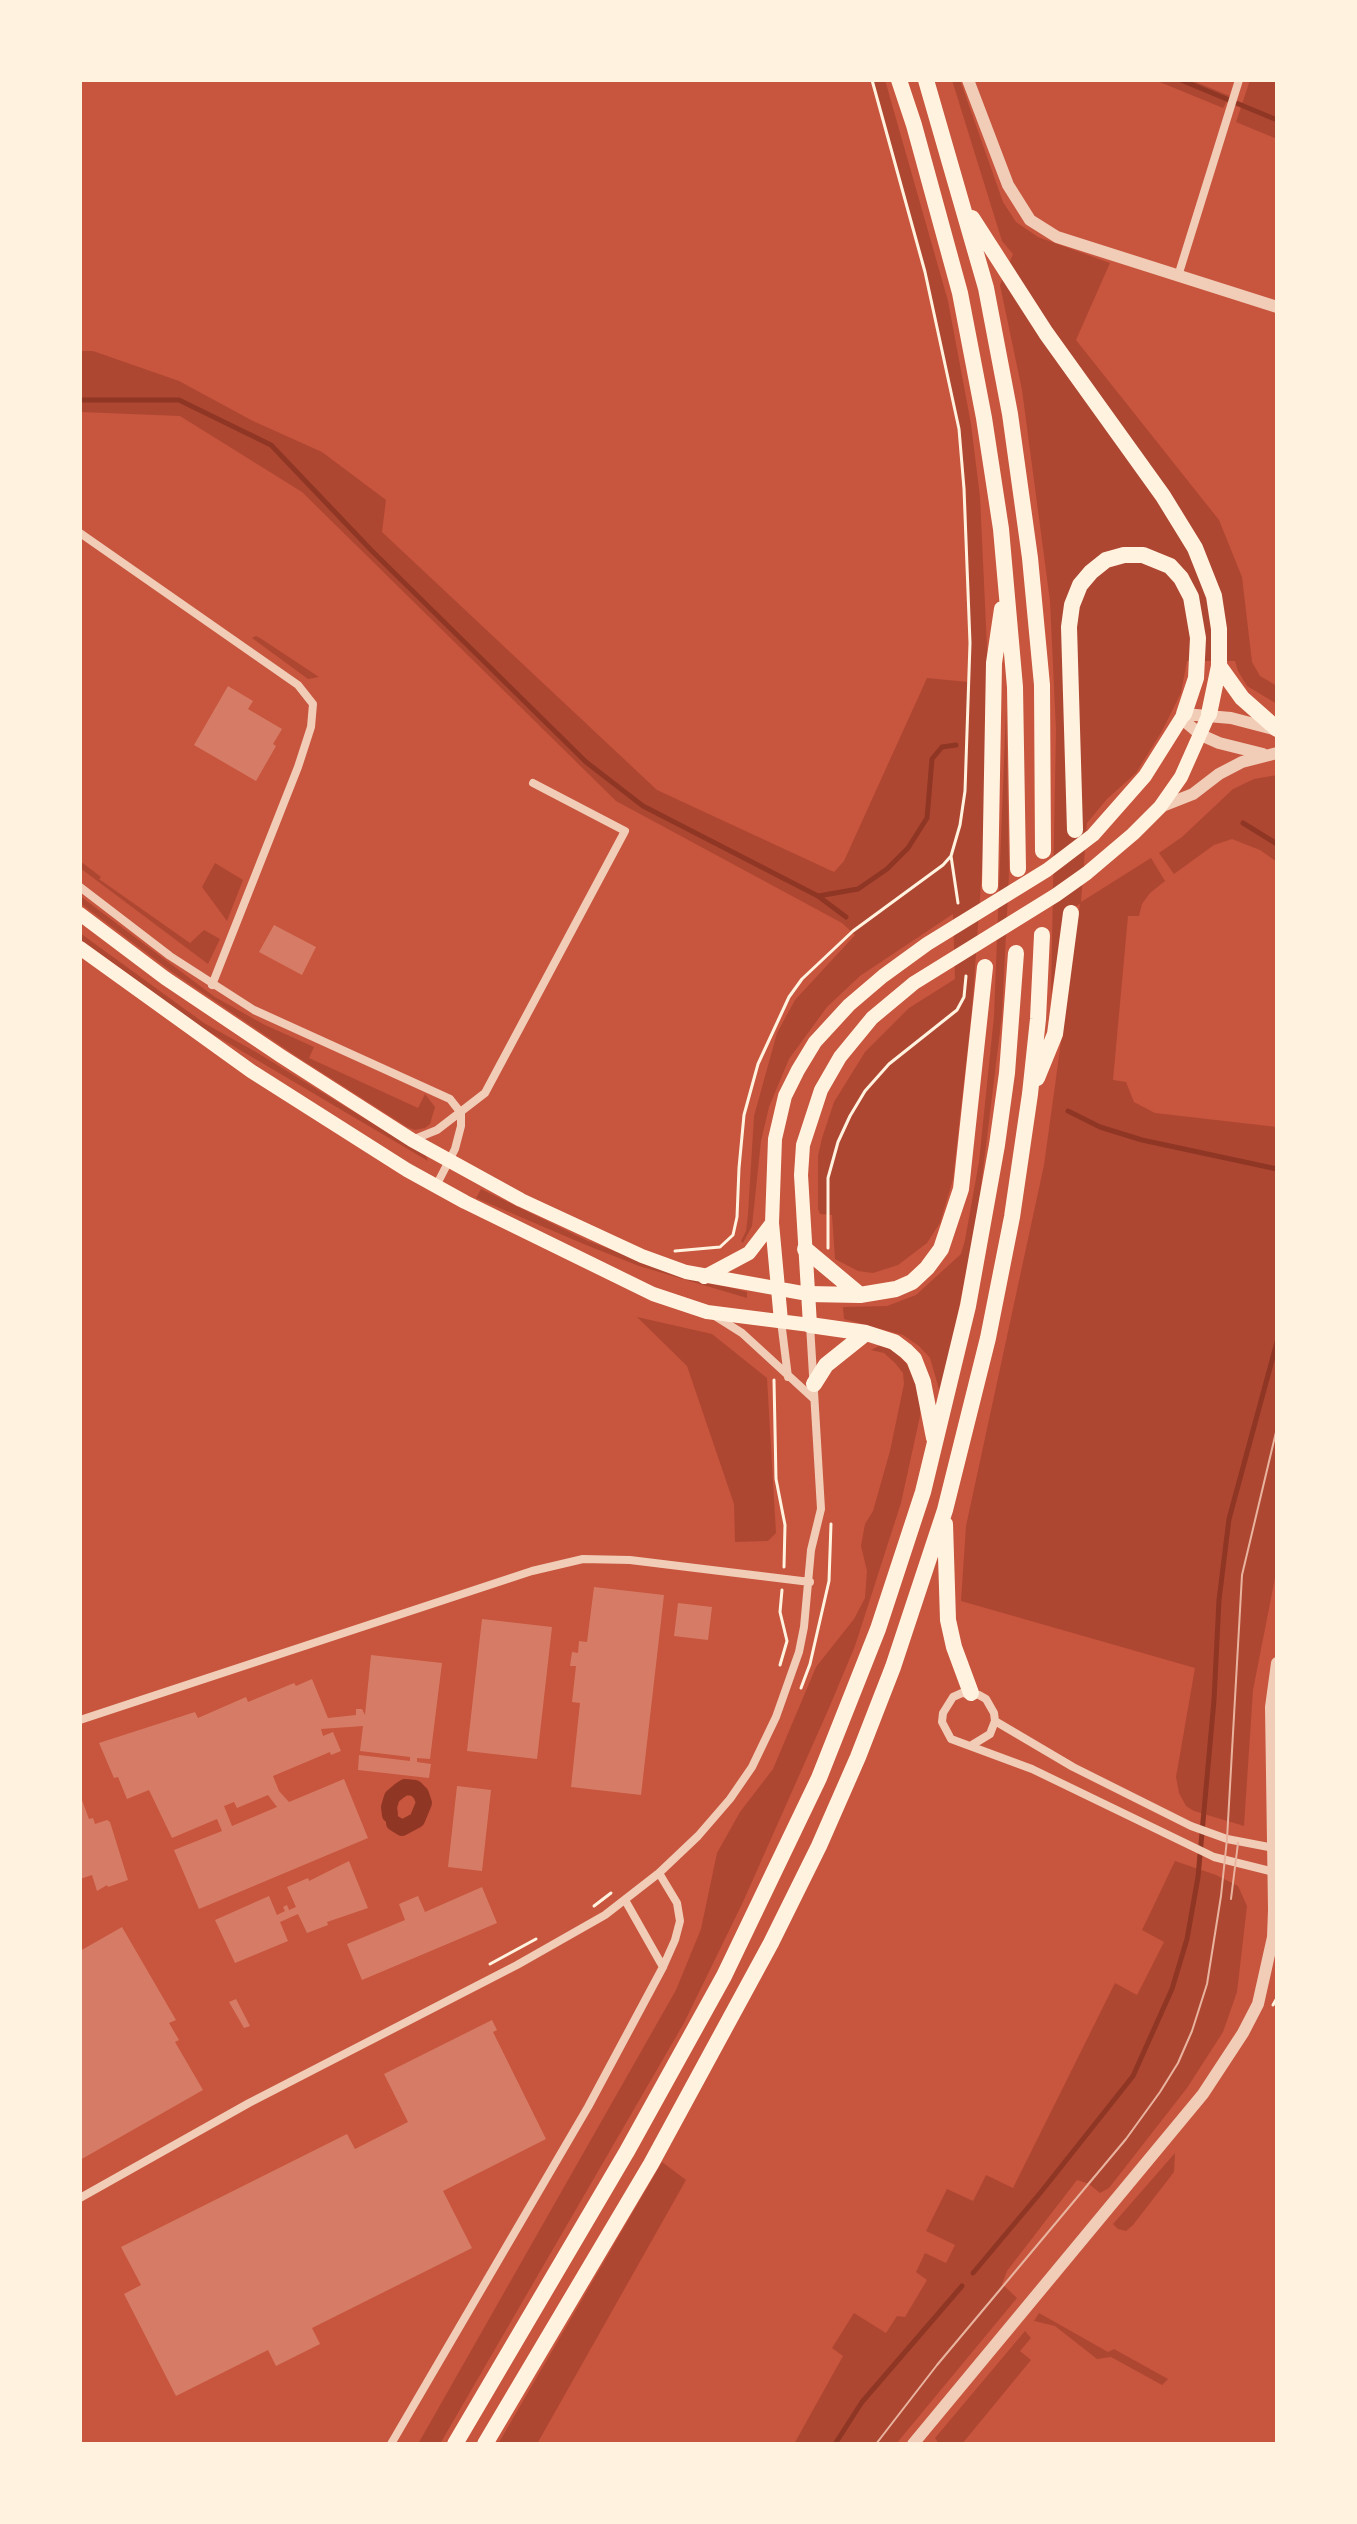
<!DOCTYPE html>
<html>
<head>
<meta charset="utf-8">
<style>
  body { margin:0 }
  #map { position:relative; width:1357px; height:2524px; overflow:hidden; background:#c8553d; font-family:"Exo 2",sans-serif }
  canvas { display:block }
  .frame { position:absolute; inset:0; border:82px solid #fff3e0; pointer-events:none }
</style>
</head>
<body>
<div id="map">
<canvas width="1357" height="2524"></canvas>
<div class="frame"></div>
</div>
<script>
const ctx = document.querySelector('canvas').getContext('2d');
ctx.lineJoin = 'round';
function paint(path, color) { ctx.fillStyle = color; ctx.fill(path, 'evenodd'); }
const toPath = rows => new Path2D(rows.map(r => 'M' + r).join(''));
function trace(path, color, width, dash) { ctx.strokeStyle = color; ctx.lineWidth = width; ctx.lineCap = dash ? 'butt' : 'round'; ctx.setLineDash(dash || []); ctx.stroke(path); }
const green = toPath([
  [873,80,885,80,948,301,971,424,980,497,988,669,986,813,972,1010,953,1179,940,1223,927,1243,898,1265,873,1273,858,1271,835,1259,832,1215,820,1214,818,1209,818,1156,822,1138,834,1102,865,1052,909,1008,955,979,953,914,860,976,827,1007,789,1059,769,1107,761,1141,752,1226,743,1243,741,1241,746,1231,748,1214,754,1116,777,1033,795,1000,855,935,842,923,616,801,302,492,180,416,80,412,80,351,93,351,179,381,253,421,322,452,386,500,382,532,657,790,834,872,844,861,927,678,968,682,970,643,966,489,960,430,926,271],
  [952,80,960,80,1003,202,1016,222,1038,237,1110,263,1076,340,1219,520,1242,577,1252,662,1260,676,1277,686,1277,704,1247,686,1238,671,1235,661,1187,661,1181,693,1162,731,1136,773,1107,799,1087,823,1081,902,1151,858,1165,881,1150,893,1142,904,1139,916,1128,916,1113,1080,1126,1082,1134,1102,1155,1113,1277,1127,1277,1568,1253,1690,1244,1826,1194,1811,1186,1806,1179,1793,1176,1777,1195,1668,961,1601,966,1526,1044,1165,1080,904,1065,912,1051,995,1056,730,1050,601,1022,390,1000,285,1013,254,1002,241],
  [1155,80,1191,80,1230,96,1223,108],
  [1250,80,1277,80,1277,139,1236,122],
  [256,636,260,638,319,677,308,679,252,638],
  [1006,710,1009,873,1002,1015,977,1219,941,1396,930,1358,919,1346,903,1335,844,1319,843,1307,887,1306,916,1295,961,1254,965,1240,979,1162,994,1016],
  [1277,775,1277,862,1260,850,1232,839,1214,845,1174,874,1159,853,1182,837,1233,789,1254,779],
  [80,861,101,877,99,879,190,943,204,930,220,939,208,964,80,868],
  [215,863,243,880,227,921,202,887],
  [80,896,215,997,263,1024,314,1047,309,1058,418,1108,425,1094,435,1107,430,1124,425,1128,415,1130,407,1127,296,1056,172,972,80,903],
  [80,933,204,1023,256,1052,426,1156,428,1161,201,1027,80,939],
  [481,1189,588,1241,674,1273,747,1292,747,1298,639,1266,586,1245,476,1198],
  [637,1317,712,1334,767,1378,776,1533,768,1541,735,1542,734,1504,687,1366],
  [881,1345,892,1350,906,1363,915,1379,921,1397,920,1416,901,1503,855,1646,829,1708,743,1902,684,2023,440,2444,418,2444,676,1990,701,1929,717,1853,740,1812,773,1769,816,1667,854,1619,865,1598,867,1571,861,1546,865,1524,873,1511,890,1451,904,1384,903,1373,895,1363,884,1353,871,1350],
  [1175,1861,1216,1875,1238,1886,1247,1906,1237,1992,1223,2032,1187,2088,1109,2188,1100,2193,1089,2184,1077,2180,1007,2271,1002,2284,1017,2298,896,2444,794,2444,843,2356,832,2348,854,2313,886,2333,897,2316,905,2317,927,2280,916,2272,925,2253,946,2263,955,2245,926,2231,947,2189,973,2201,986,2175,1013,2188,1115,1983,1137,1995,1164,1942,1142,1930],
  [1175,2153,1174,2172,1133,2225,1126,2231,1118,2229,1113,2224],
  [662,2162,686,2180,537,2444,498,2444],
  [1039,2313,1108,2352,1114,2349,1168,2379,1162,2385,1111,2357,1097,2359,1055,2326,1034,2321],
  [1025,2331,1031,2338,1020,2351,1031,2360,962,2444,939,2444,935,2438]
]);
const stream = toPath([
  [1181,80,1277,120],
  [80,400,179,400,271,445,372,551,586,762,643,806,818,896,846,917],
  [1243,823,1277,844],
  [818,896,858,889,887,869,908,848,927,818,932,759,942,747,956,745],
  [1068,1111,1100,1127,1142,1140,1277,1169],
  [973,2273,1041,2192,1133,2076,1172,1989,1187,1939,1198,1877,1214,1700,1219,1600,1229,1519,1277,1342],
  [835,2444,862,2402,962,2286]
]);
const canal = toPath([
  [390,1815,389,1807,392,1797,399,1791,405,1787,415,1788,421,1794,424,1803,417,1820,402,1828,394,1823]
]);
const building = toPath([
  [228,686,253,701,248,709,282,729,273,744,276,746,256,781,194,745],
  [274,925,316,947,302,975,259,952],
  [594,1587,664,1595,641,1795,571,1787,580,1703,572,1702,576,1666,570,1666,572,1652,578,1653,579,1641,587,1642],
  [678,1603,712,1607,708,1640,674,1636],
  [482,1619,552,1627,537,1759,467,1751],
  [371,1655,442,1663,430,1759,417,1758,417,1762,431,1764,429,1778,358,1770,359,1755,410,1761,410,1757,360,1751,363,1726,321,1729,323,1736,333,1732,341,1751,331,1755,330,1752,273,1776,279,1791,289,1802,344,1779,368,1838,199,1909,174,1850,222,1831,217,1819,172,1838,149,1790,127,1799,118,1777,114,1778,99,1743,195,1712,198,1718,246,1697,248,1702,294,1683,296,1686,312,1679,328,1718,356,1715,356,1709,362,1709,365,1715],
  [268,1795,277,1807,232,1826,224,1806,234,1802,237,1808],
  [457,1786,491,1790,482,1871,448,1867],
  [80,1795,89,1819,93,1818,95,1824,107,1820,110,1822,128,1880,108,1887,107,1885,97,1891,92,1875,80,1879],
  [349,1861,368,1908,327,1922,328,1925,307,1933,298,1914,280,1922,288,1941,235,1963,215,1920,269,1896,277,1915,285,1911,283,1907,287,1905,289,1910,296,1907,287,1887,308,1878,309,1881],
  [482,1887,497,1923,362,1980,347,1944,405,1920,399,1904,418,1896,425,1912],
  [122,1927,176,2020,169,2023,179,2040,175,2042,203,2090,80,2160,80,1951],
  [236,1999,250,2026,244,2028,229,2002],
  [492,2020,497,2030,493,2032,546,2139,443,2191,472,2248,312,2328,320,2344,276,2366,268,2350,176,2396,124,2294,141,2285,121,2247,347,2134,355,2149,408,2122,384,2074]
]);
const path = toPath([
  [951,856,958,903],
  [828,1248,828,1178,838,1142,850,1116,865,1091,889,1064,957,1010,964,997,966,976],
  [675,1251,720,1247,733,1235,737,1217,739,1168,744,1115,758,1064,789,997,802,979,853,931,943,865,951,856,960,825,965,791,970,643,964,489,959,429,925,272,872,80],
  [774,1380,776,1479,785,1525,784,1567],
  [780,1665,787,1641,780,1612,782,1590],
  [801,1688,810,1664,829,1581,831,1524],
  [594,1906,611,1893],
  [490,1964,536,1939],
  [1273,2005,1277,1998]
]);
const minor = toPath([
  [1178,276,1239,80],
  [80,533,298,685,313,704,311,727,298,767,212,985],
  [80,887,170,956,254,1010,450,1099,461,1113,461,1126,455,1149,436,1186],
  [412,1140,437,1130,485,1093,625,831,533,783],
  [715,1316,742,1333,814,1399],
  [781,1321,788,1377],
  [80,1720,532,1571,583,1559,630,1560,810,1582],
  [995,1721,1073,1767,1191,1826,1227,1839,1274,1848],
  [972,1745,990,1734,995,1721,994,1713,986,1699,979,1695,962,1693,953,1697,943,1713,942,1722,951,1739,1032,1769,1214,1857,1274,1872],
  [625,1900,663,1967],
  [80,2198,249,2103,517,1965,605,1915,659,1873,698,1836,730,1799,752,1767,776,1717,799,1652,804,1627,811,1550,821,1509,810,1325],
  [391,2444,588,2107,663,1967,675,1940,680,1921,677,1903,659,1873]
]);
const tertiary = toPath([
  [968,80,1008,185,1030,220,1057,237,1277,307],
  [1184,714,1231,718,1277,730],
  [1182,719,1201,735,1219,743,1263,754],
  [1160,807,1193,794,1219,774,1242,762,1277,753],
  [913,2444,1203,2094,1243,2033,1258,2004,1273,1937,1274,1910,1271,1707,1277,1663]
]);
const primary = toPath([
  [80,914,165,978,281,1056,412,1140,521,1200,642,1256,686,1272,808,1294],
  [80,948,251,1071,407,1170,465,1202,653,1294,707,1312,810,1325,801,1175,803,1145,821,1090,840,1057,872,1018,914,983,1056,895,1087,873,1133,834,1160,807,1181,777,1209,714],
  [704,1277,749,1253,772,1223],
  [781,1321,772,1223,775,1139,785,1096,798,1070,815,1042,849,1005,883,976,927,944,1047,870,1093,835,1145,776,1184,714]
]);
const trunk = toPath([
  [899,80,914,125,960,293,984,418,1001,529,1015,687,1018,869],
  [926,80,986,288,1010,414,1030,558,1042,685,1043,851],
  [972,218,1046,333,1163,496,1195,548,1214,596,1219,629,1219,666,1209,714],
  [1219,666,1242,698,1277,729],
  [1075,830,1069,627,1072,605,1080,585,1091,572,1106,560,1124,555,1143,555,1170,566,1181,578,1191,597,1198,638,1196,678,1184,714],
  [990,886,994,663,1002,609],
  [1037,1078,1055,1034,1071,913],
  [805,1249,860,1295],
  [808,1294,860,1295,896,1289,912,1282,927,1268,941,1249,961,1189,985,967],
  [810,1325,866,1333,894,1342,906,1351,914,1359,923,1382,934,1438],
  [814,1384,826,1365,866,1333],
  [945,1524,948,1620,954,1647,971,1693],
  [455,2444,626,2153,724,1976,819,1778,878,1629,923,1492,968,1306,997,1145,1007,1073,1016,953],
  [485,2444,651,2164,771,1943,819,1846,858,1757,893,1667,945,1510,988,1338,1012,1217,1030,1094,1038,1019,1042,935]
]);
const tram = toPath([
  [1231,1899,1238,1843],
  [876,2444,937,2365,1126,2139,1160,2092,1178,2063,1192,2031,1207,1984,1221,1896,1227,1839,1242,1575,1277,1428]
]);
paint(green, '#ae4732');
trace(stream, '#8f3625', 5);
trace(canal, '#8f3625', 16);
paint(building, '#d67c66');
trace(path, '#fff3e0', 3);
trace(minor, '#f1ccb7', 8);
trace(tertiary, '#f1ccb7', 12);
trace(primary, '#fff3e0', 14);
trace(trunk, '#fff3e0', 16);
trace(tram, '#e9b49f', 2);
</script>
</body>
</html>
